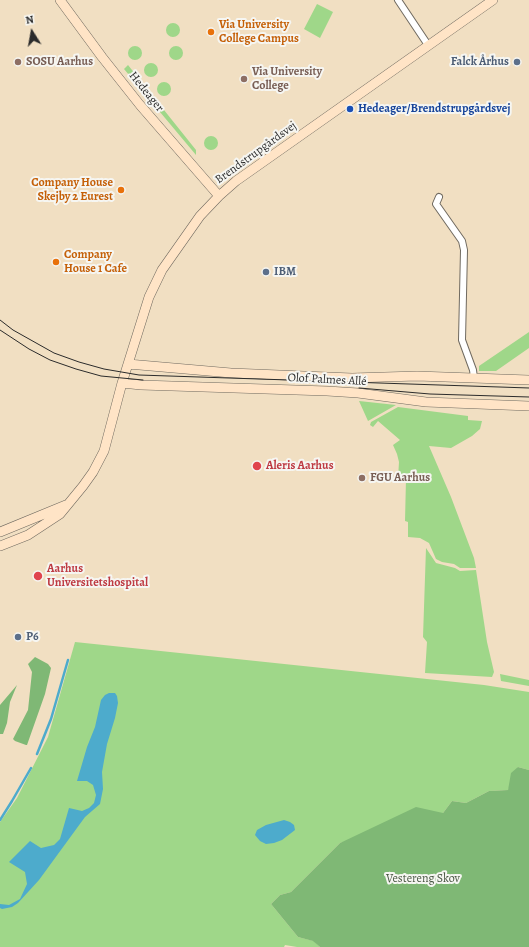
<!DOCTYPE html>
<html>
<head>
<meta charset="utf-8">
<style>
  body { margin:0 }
  #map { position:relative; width:529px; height:947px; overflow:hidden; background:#f1dfc2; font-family:Alegreya,serif }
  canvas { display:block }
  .north { position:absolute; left:12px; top:12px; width:40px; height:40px; -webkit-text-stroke:3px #f6f6f2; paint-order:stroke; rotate:349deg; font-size:11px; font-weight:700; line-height:16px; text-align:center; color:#2b2b2b }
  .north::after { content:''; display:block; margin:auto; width:14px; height:18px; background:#2b2b2b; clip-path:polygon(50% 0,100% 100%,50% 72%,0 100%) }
</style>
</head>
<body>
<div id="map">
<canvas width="529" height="947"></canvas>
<div class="north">N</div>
</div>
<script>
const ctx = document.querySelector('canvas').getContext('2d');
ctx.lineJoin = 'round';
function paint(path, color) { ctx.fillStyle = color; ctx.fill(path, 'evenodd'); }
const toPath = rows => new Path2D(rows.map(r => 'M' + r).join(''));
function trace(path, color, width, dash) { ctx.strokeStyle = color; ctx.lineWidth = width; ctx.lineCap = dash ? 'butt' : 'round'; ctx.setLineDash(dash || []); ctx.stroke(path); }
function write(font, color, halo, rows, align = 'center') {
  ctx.font = font + ' Alegreya,serif'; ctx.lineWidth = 4; ctx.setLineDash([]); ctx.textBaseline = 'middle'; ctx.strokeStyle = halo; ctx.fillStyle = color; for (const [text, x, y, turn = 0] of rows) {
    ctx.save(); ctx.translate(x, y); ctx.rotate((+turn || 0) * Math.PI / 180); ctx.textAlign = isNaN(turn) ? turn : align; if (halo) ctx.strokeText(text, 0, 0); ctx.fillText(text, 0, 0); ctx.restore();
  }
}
const green = toPath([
  [317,4,333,12,320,38,304,29],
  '166 30a7 7 0 1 1 14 0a7 7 0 1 1-14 0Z',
  '128 53a7 7 0 1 1 14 0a7 7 0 1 1-14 0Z',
  '169 53a7 7 0 1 1 14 0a7 7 0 1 1-14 0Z',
  '144 70a7 7 0 1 1 14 0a7 7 0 1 1-14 0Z',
  [128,65,196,150,196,155,124,69],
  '157 89a7 7 0 1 1 14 0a7 7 0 1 1-14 0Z',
  '204 143a7 7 0 1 1 14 0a7 7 0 1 1-14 0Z',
  [529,332,529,348,496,371,479,371,479,366],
  [359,401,396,405,368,421],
  [398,407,468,416,468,420,482,421,480,429,472,436,451,448,429,446,451,497,474,558,476,568,460,568,454,564,442,562,436,559,429,543,420,538,408,537,408,522,405,521,406,479,398,478,399,462,397,454,393,445,400,440,378,421,373,427,370,425,371,422],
  [426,548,436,563,455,568,460,571,476,570,487,642,494,672,492,677,425,673,427,642,423,637],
  [75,642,484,685,529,692,529,770,518,767,508,790,489,791,466,803,452,801,443,813,340,843,291,892,280,895,271,904,298,937,314,941,320,947,297,947,285,945,284,947,0,947,0,822,17,798,48,737],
  [500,674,529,680,529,686,501,681]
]);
const forest = toPath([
  [35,657,48,664,51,668,45,694,27,745,26,745,15,741,13,739,28,710,32,672,28,664],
  [17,685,10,702,7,723,3,734,0,734,0,705],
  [518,767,529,770,529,947,320,947,313,941,298,937,271,904,280,895,291,892,340,843,416,807,443,813,452,801,466,803,489,791,508,790,511,773]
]);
const water = toPath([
  [109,693,115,693,117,696,118,703,115,718,107,744,102,772,103,789,100,804,85,817,39,880,18,903,12,907,2,909,0,908,0,904,9,905,20,899,27,884,25,872,9,862,30,841,41,848,54,845,60,839,69,808,82,811,89,808,94,803,96,795,93,785,87,781,77,781,87,747,95,727,101,700,105,695],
  [284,820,290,822,294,825,295,830,282,840,274,843,266,844,260,841,255,835,257,830,266,825]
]);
const stream = toPath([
  [37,754,51,719,68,660],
  [0,820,12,801,31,768]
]);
const street = toPath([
  [398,0,428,45],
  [439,197,436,204,462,241,464,250,462,340,473,370,474,378]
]);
const secondary = toPath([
  [60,0,102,57,140,105,219,196],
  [128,364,231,373,352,378,417,376,529,380],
  [122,383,141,385,327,391,358,393,426,402,529,406],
  [0,532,66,505],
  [0,546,28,535,60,514,83,486,93,472,104,451,122,383,149,297,162,270,200,216,219,196,236,181,493,0]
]);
const tram = toPath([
  [0,320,13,330,54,353,79,362,104,369,139,375,529,388],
  [0,330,29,349,50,360,76,369,101,376,143,380],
  [359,388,430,394,529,397]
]);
const markers = [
  [211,32,4,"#e8710a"],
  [18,62,4,"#8d6e63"],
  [517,62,4,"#5c6f8a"],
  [244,79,4,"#8d6e63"],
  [350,109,4,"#1a4fb4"],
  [121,190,4,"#e8710a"],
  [56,262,4,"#e8710a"],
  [266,272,4,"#5c6f8a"],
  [257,466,5,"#e0444e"],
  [362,478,4,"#8d6e63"],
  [38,576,5,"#e0444e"],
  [18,637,4,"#5c6f8a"]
];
const foodNames = [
  ["Via University",219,25],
  ["College Campus",219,39],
  ["Company House",113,183,"right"],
  ["Skejby 2 Eurest",113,197,"right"],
  ["Company",64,255],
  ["House 1 Cafe",64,269]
];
const educationNames = [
  ["SOSU Aarhus",26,62],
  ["Via University",252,72],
  ["College",252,86],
  ["FGU Aarhus",370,478]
];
const serviceNames = [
  ["Falck Århus",509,62,"right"],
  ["IBM",274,272],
  ["P6",26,637]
];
const streetNames = [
  ["Hedeager",146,92,51],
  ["Brendstrupgårdsvej",256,153,-36],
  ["Olof Palmes Allé",327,380,3]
];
const transitNames = [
  ["Hedeager/Brendstrupgårdsvej",358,109]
];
const healthNames = [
  ["Aleris Aarhus",266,466],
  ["Aarhus",47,569],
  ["Universitetshospital",47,583]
];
const parkNames = [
  ["Vestereng Skov",423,879]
];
paint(green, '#9fd789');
paint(forest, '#7fb875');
paint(water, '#4dabcc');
trace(stream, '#4dabcc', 2.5);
trace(street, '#706a60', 8);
trace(secondary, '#706a60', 10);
trace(street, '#fff', 6);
trace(secondary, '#ffe4c6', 9);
trace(tram, '#2b2b2b', 1);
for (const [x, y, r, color] of markers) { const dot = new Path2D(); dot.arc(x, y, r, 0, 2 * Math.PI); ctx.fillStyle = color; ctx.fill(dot); trace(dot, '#f6f6f2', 1.5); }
write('bold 12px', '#c56008', '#f6f6f2', foodNames, 'left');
write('bold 12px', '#785e54', '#f6f6f2', educationNames, 'left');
write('bold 12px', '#4e5e75', '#f6f6f2', serviceNames, 'left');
write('12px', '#2b2b2b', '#f6f6f2', streetNames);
write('bold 12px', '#164399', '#f6f6f2', transitNames, 'left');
write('bold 12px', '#be3a42', '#f6f6f2', healthNames, 'left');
write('12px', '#485642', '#f6f6f2', parkNames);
</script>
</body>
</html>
